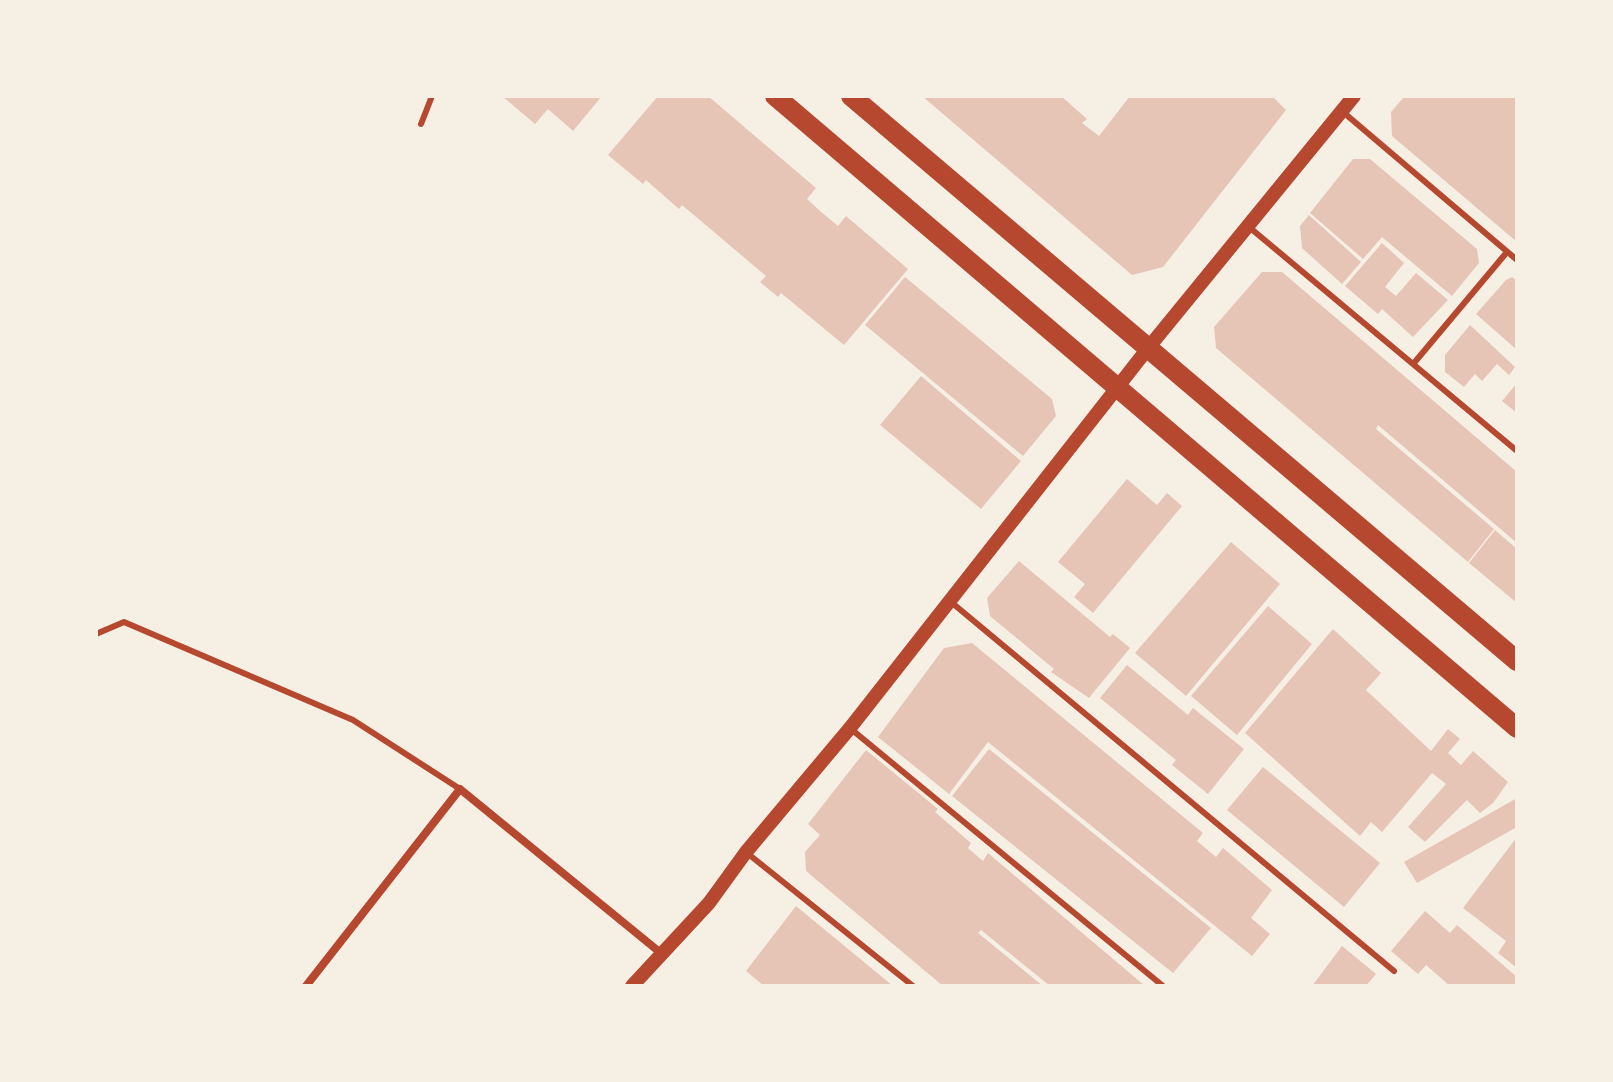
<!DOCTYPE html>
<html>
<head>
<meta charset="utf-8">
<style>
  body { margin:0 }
  #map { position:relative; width:1613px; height:1082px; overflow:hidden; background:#f6efe4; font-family:Georgia,serif }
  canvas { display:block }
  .frame { position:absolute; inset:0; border:98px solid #f6efe4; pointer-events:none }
</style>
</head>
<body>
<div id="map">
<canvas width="1613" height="1082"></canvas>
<div class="frame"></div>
</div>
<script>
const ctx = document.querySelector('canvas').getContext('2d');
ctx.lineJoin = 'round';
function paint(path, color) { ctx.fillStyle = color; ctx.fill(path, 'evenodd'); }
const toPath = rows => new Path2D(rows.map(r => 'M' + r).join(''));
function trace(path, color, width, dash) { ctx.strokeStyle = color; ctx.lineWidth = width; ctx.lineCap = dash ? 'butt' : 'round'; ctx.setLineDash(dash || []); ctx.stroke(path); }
const building = toPath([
  [502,96,602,96,573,131,548,109,535,124],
  [658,96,708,96,816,188,807,199,820,211,838,226,846,216,908,269,844,345,781,293,778,297,760,282,766,276,682,205,679,209,646,180,643,184,608,155],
  [922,96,1061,96,1087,119,1082,123,1099,136,1130,96,1272,96,1286,110,1163,267,1132,275],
  [1405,96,1517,96,1517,242,1392,136,1391,112],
  [1353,159,1370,159,1477,249,1479,263,1452,296,1382,237,1363,259,1310,213],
  [1309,215,1361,262,1342,284,1302,248,1300,226],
  [1382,243,1404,263,1385,287,1396,296,1416,273,1448,300,1413,337,1382,309,1378,314,1345,286],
  [1262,272,1282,272,1517,472,1517,543,1378,425,1376,429,1494,529,1468,562,1216,348,1214,327],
  [905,277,1052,399,1056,416,1023,456,865,325],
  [1512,277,1517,281,1517,350,1476,314,1506,280],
  [1470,325,1515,367,1509,375,1497,364,1482,381,1475,374,1464,387,1445,372,1445,355],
  [921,376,1021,461,981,509,880,425],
  [1517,383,1517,413,1502,401],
  [1127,479,1157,505,1167,493,1182,506,1093,613,1074,597,1085,584,1058,562],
  [1495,530,1517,549,1517,603,1469,563],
  [1231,542,1280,584,1186,696,1135,653],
  [1019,561,1110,637,1113,634,1130,648,1089,698,1051,672,1054,669,990,616,987,598],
  [1268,606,1312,644,1237,735,1191,696],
  [1333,629,1381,673,1366,690,1431,751,1448,729,1460,739,1448,753,1461,765,1473,751,1508,782,1493,803,1480,813,1467,800,1425,842,1408,827,1446,784,1432,773,1382,832,1371,822,1360,836,1245,733],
  [972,643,1203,833,1197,841,1216,857,1223,848,1272,890,1251,918,1270,934,1252,956,988,742,949,794,878,737,944,648],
  [1127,665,1188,715,1193,708,1244,749,1208,794,1172,765,1176,760,1100,698],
  [989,749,1211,928,1173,973,952,796],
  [866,750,938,809,935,812,971,843,968,848,983,861,988,853,1145,986,1050,986,981,930,978,933,1043,986,943,986,806,871,805,852,820,835,808,824],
  [1263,767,1380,863,1344,907,1227,810],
  [1517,798,1517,827,1417,883,1404,862],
  [1517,837,1517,968,1498,953,1506,941,1463,908],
  [796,906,893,986,764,986,746,971],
  [1425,911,1450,933,1457,925,1517,977,1517,986,1450,986,1426,965,1418,974,1391,951],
  [1342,946,1376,974,1366,986,1312,986]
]);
const service = toPath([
  [1343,112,1517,260],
  [421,124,432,96],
  [1249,227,1517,451],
  [1414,363,1507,252],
  [951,602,1394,971],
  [96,634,124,622,353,720,460,789],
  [851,729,1163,986],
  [747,853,913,986]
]);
const minor = toPath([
  [306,986,460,789,662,954]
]);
const tertiary = toPath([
  [632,986,709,903,746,852,850,728,1149,347,1354,96]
]);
const primary = toPath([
  [775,96,1517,728],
  [851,96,1517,661]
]);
paint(building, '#e6c5b7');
trace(service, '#b5482f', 6);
trace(minor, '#b5482f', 8);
trace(tertiary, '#b5482f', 14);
trace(primary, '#b5482f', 20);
</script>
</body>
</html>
